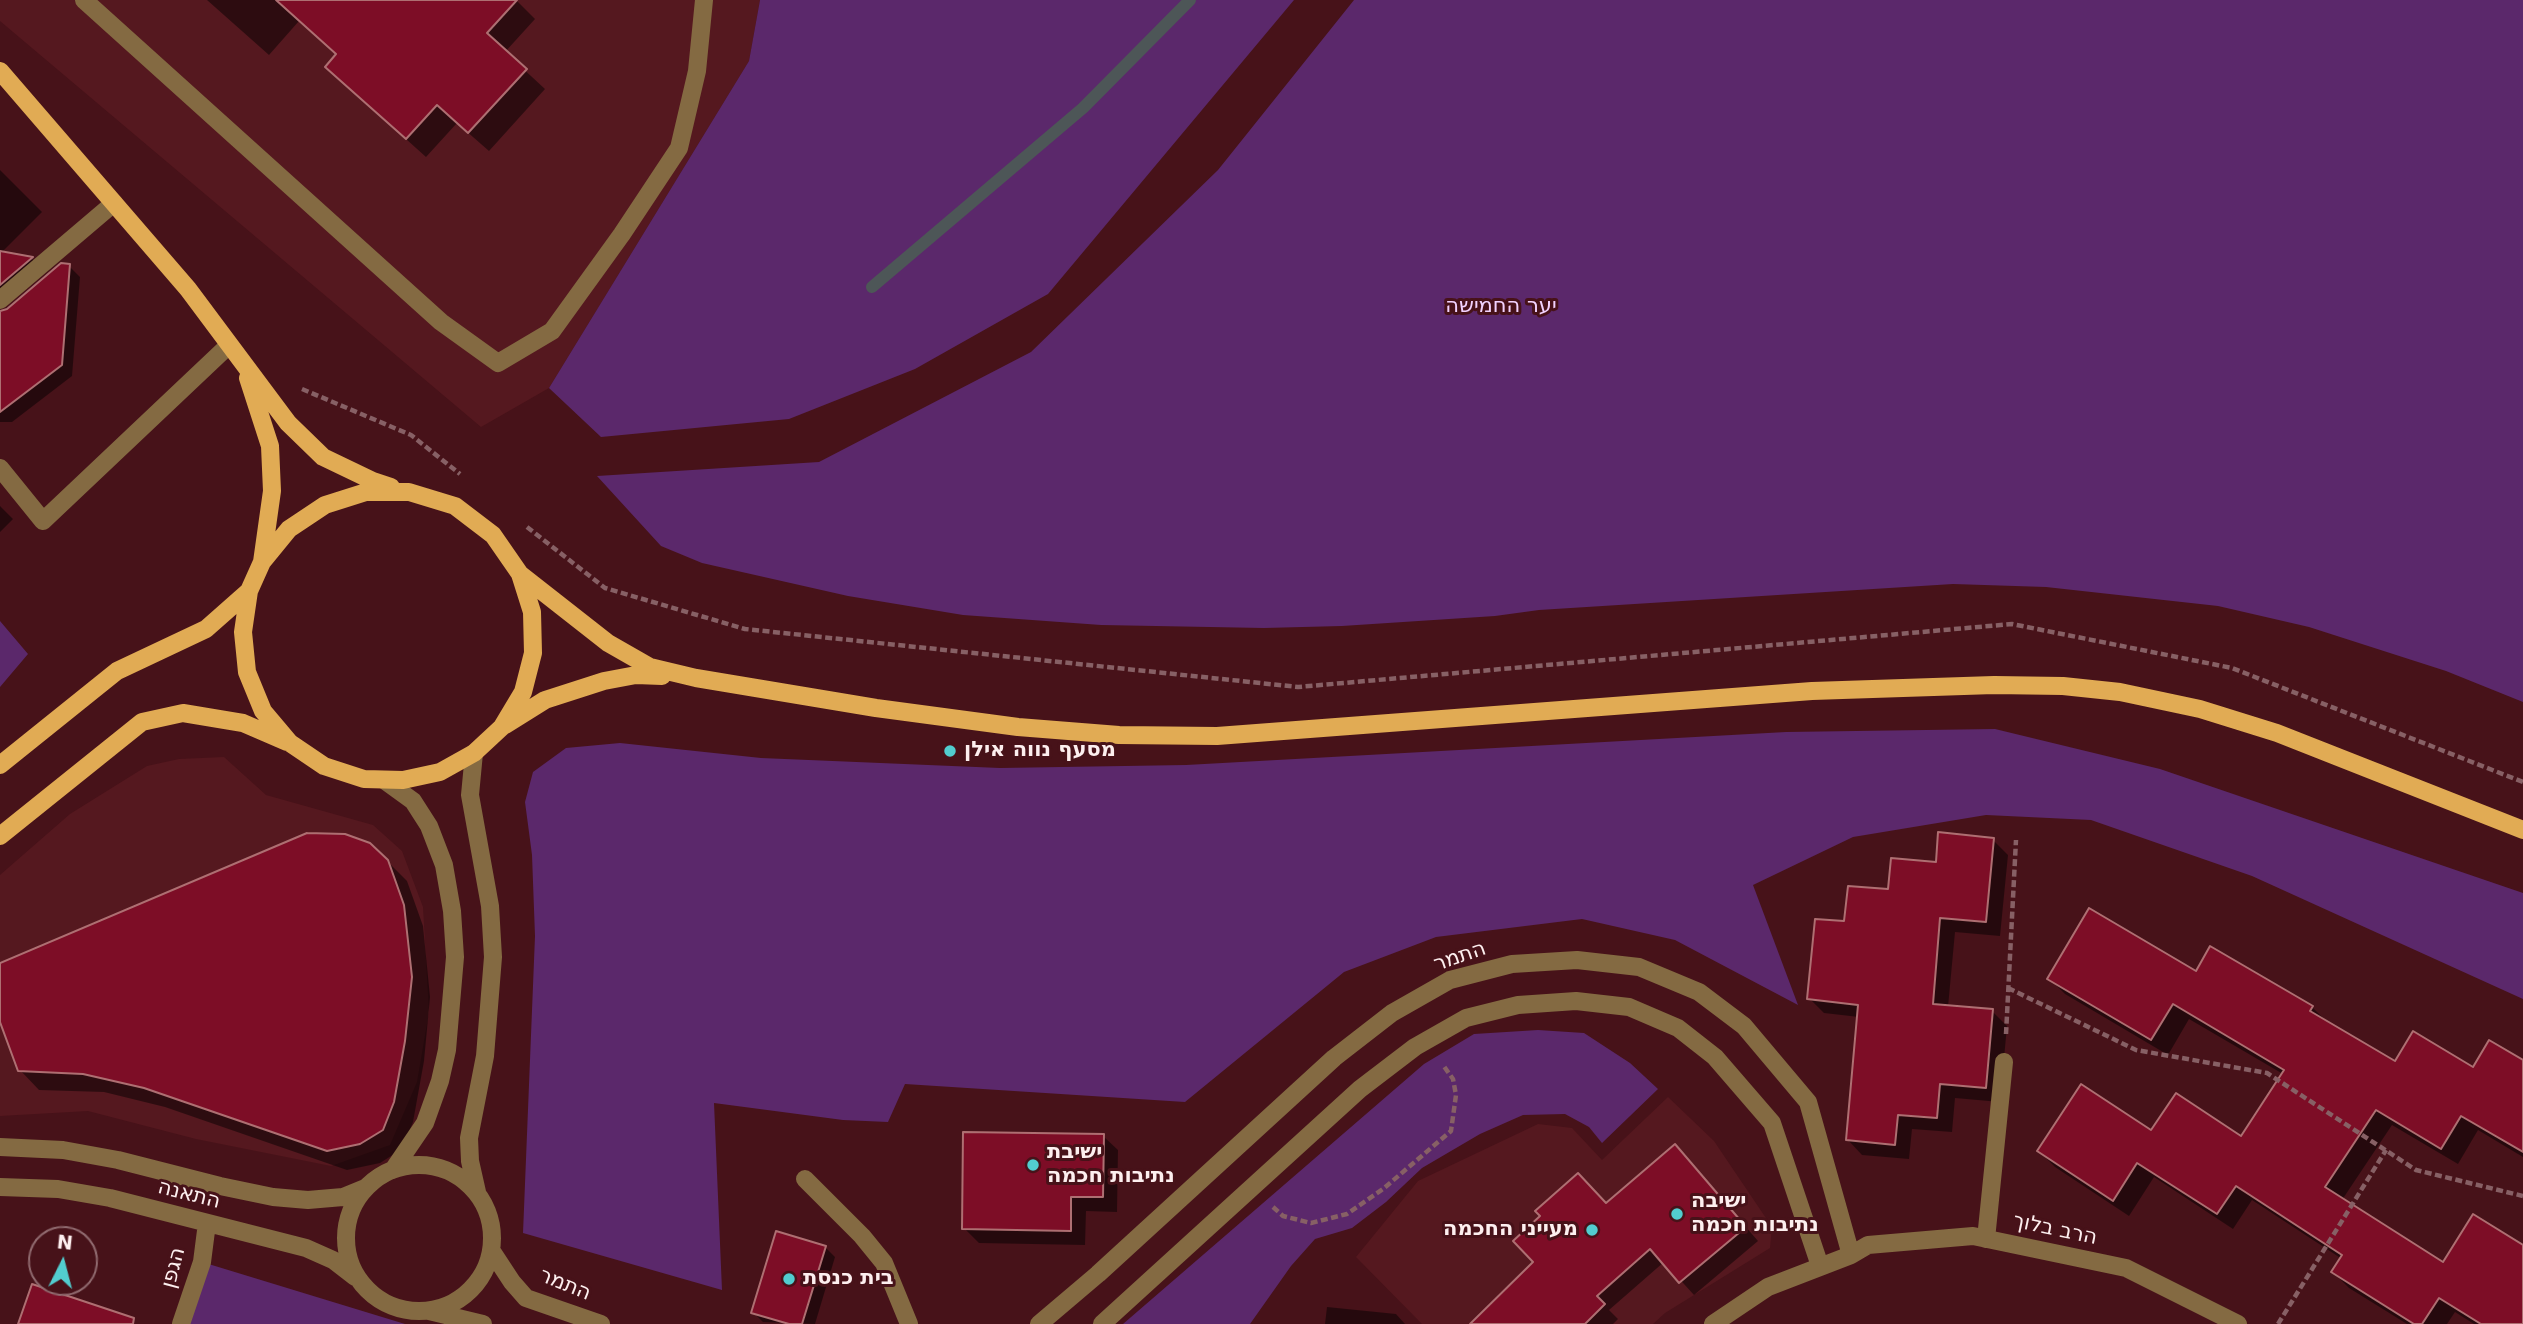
<!DOCTYPE html>
<html>
<head>
<meta charset="utf-8">
<style>
  body { margin:0 }
  #map { position:relative; width:2523px; height:1324px; overflow:hidden; background:#471219; font-family:"DejaVu Sans",sans-serif }
  canvas { display:block }
  .north { position:absolute; left:28px; top:1226px; width:70px; height:70px; box-sizing:border-box; background:#471219; border:2px solid #906a6f; border-radius:50%; rotate:6deg; font-size:19px; font-weight:700; line-height:28px; text-align:center; color:#fdefef }
  .north::after { content:''; display:block; margin:auto; width:24px; height:32px; background:#52cdcf; clip-path:polygon(50% 0,100% 100%,50% 72%,0 100%) }
</style>
</head>
<body>
<div id="map">
<canvas width="2523" height="1324"></canvas>
<div class="north">N</div>
</div>
<script>
const ctx = document.querySelector('canvas').getContext('2d');
ctx.lineJoin = 'round';
function paint(path, color) { ctx.fillStyle = color; ctx.fill(path, 'evenodd'); }
const toPath = rows => new Path2D(rows.map(r => 'M' + r).join(''));
function trace(path, color, width, dash) { ctx.strokeStyle = color; ctx.lineWidth = width; ctx.lineCap = dash ? 'butt' : 'round'; ctx.setLineDash(dash || []); ctx.stroke(path); }
function write(font, color, halo, rows, align = 'center') {
  ctx.font = font + ' "DejaVu Sans",Heebo,sans-serif'; ctx.lineWidth = 6; ctx.setLineDash([]); ctx.textBaseline = 'middle'; ctx.strokeStyle = halo; ctx.fillStyle = color; for (const [text, x, y, turn = 0] of rows) {
    ctx.save(); ctx.translate(x, y); ctx.rotate((+turn || 0) * Math.PI / 180); ctx.textAlign = isNaN(turn) ? turn : align; if (halo) ctx.strokeText(text, 0, 0); ctx.fillText(text, 0, 0); ctx.restore();
  }
}
const built = toPath([
  [0,0,760,0,749,61,549,388,481,427,0,21],
  [224,757,266,795,373,825,402,851,423,907,429,1012,417,1082,390,1145,331,1166,196,1139,88,1111,0,1116,0,875,70,814,147,766,179,759],
  [1668,1097,1714,1141,1772,1227,1770,1248,1665,1313,1653,1324,1422,1324,1356,1257,1418,1181,1538,1124,1572,1128,1602,1160]
]);
const green = toPath([
  [760,0,1294,0,1048,294,915,369,789,419,601,437,549,388,749,61],
  [1354,0,2523,0,2523,702,2446,671,2309,627,2218,606,2046,587,1953,584,1539,610,1495,616,1342,626,1264,628,1101,625,963,615,848,596,702,563,661,546,597,476,819,462,1031,352,1218,170],
  [0,621,28,654,0,687],
  [1995,729,2160,769,2523,893,2523,999,2252,876,2091,820,1986,815,1853,837,1753,885,1798,1005,1675,940,1582,919,1436,937,1344,972,1185,1102,905,1084,888,1122,843,1120,714,1103,722,1290,523,1233,535,936,532,855,525,802,533,772,566,748,620,743,761,758,1000,768,1186,765,1786,732],
  [1538,1030,1584,1033,1630,1063,1658,1089,1602,1143,1589,1127,1565,1114,1523,1115,1480,1134,1422,1168,1386,1202,1352,1228,1315,1239,1291,1266,1250,1324,1123,1324,1424,1064,1474,1034],
  [202,1262,405,1324,181,1324]
]);
const shadow = toPath([
  [207,0,516,0,535,19,505,52,545,89,489,151,457,123,426,157,347,86,338,55,299,21,269,55],
  [0,170,42,212,1,253,32,259,42,269,0,306],
  [69,266,80,277,72,376,12,422,0,422,0,312,8,311],
  [0,506,13,519,0,532],
  [1993,840,2008,855,2000,936,1955,932,1948,1007,1992,1011,2007,1026,2000,1102,1955,1098,1952,1132,1912,1129,1909,1159,1862,1155,1848,1140,1859,1017,1824,1013,1809,998,1845,923,1889,891,1937,864],
  [387,861,407,881,423,926,430,997,424,1061,413,1122,402,1149,380,1163,347,1170,165,1107,104,1092,39,1090,20,1070,0,1017,0,965],
  [2197,973,2312,1007,2328,1023,2395,1063,2474,1070,2523,1062,2523,1157,2478,1130,2458,1164,2392,1125,2342,1200,2444,1265,2523,1247,2523,1324,2474,1324,2455,1312,2447,1324,2407,1324,2349,1288,2333,1272,2342,1259,2252,1200,2233,1229,2154,1177,2129,1216,2055,1167,2039,1151,2151,1133,2241,1138,2283,1074,2189,1019,2168,1055,2065,994,2049,978],
  [1103,1136,1118,1150,1117,1212,1086,1211,1085,1245,979,1243,964,1228],
  [1688,1160,1758,1241,1694,1295,1664,1262,1609,1310,1618,1319,1613,1324,1472,1324,1607,1205],
  [825,1247,835,1257,815,1324,763,1322,753,1312],
  [1327,1307,1396,1314,1405,1324,1325,1324]
]);
const stream = toPath([
  [872,287,1083,108,1190,0]
]);
const building = toPath([
  [276,0,517,0,487,33,527,69,468,133,437,105,406,139,325,67,336,54,276,0],
  [0,251,33,257,0,285,0,251],
  [61,263,70,264,62,365,0,412,0,311,7,309,61,263],
  [1938,832,1994,838,1986,922,1940,918,1933,1004,1993,1009,1986,1088,1940,1084,1937,1118,1898,1115,1895,1145,1846,1140,1858,1005,1807,999,1815,919,1844,921,1848,886,1888,889,1891,858,1936,862,1938,832],
  [307,833,345,834,370,843,388,860,404,905,412,977,405,1041,394,1102,383,1130,360,1144,327,1151,144,1088,83,1074,18,1071,0,1022,0,963,307,833],
  [2089,908,2196,971,2210,946,2313,1006,2310,1011,2395,1061,2413,1031,2473,1067,2489,1040,2523,1060,2523,1152,2461,1116,2441,1149,2376,1110,2325,1187,2443,1262,2473,1214,2523,1245,2523,1324,2481,1324,2439,1298,2422,1324,2414,1324,2331,1272,2342,1255,2236,1186,2217,1214,2137,1163,2113,1201,2037,1151,2081,1084,2151,1130,2176,1093,2241,1136,2284,1070,2173,1004,2151,1040,2047,979,2089,908],
  [963,1132,1104,1134,1103,1197,1071,1197,1071,1231,962,1229,963,1132],
  [1675,1144,1746,1227,1679,1283,1650,1249,1597,1296,1605,1304,1585,1324,1470,1324,1533,1262,1513,1241,1540,1216,1535,1211,1578,1173,1606,1203,1675,1144],
  [776,1231,826,1246,802,1324,789,1324,751,1313,776,1231],
  [32,1284,134,1318,133,1324,18,1324,32,1284]
]);
const path = toPath([
  [302,389,411,435,460,474],
  [527,527,605,588,745,629,1298,687,2012,624,2232,668,2523,782],
  [2008,988,2136,1050,2267,1073,2416,1170,2523,1196],
  [2006,1034,2016,840],
  [1273,1207,1283,1216,1311,1223,1347,1214,1383,1189,1451,1131,1456,1095,1453,1079,1443,1065],
  [2278,1324,2386,1150]
]);
const minor = toPath([
  [84,0,441,322,498,363,552,331,622,234,679,148,697,71,704,0],
  [0,300,114,203],
  [0,468,43,521,229,345],
  [474,753,470,795,490,906,493,957,485,1056,469,1138,470,1161,477,1192],
  [384,780,413,801,429,826,444,865,452,911,455,957,447,1050,440,1081,425,1123,393,1170],
  [0,1147,63,1150,118,1160,220,1186,273,1197,308,1200,343,1197,365,1188],
  '346 1238a73 73 0 1 1 146 0a73 73 0 1 1-146 0Z',
  [805,1179,862,1236,884,1263,909,1324],
  [0,1187,58,1189,110,1198,306,1248,333,1260,355,1277],
  [1986,1239,2004,1062],
  [491,1250,512,1282,526,1298,601,1324],
  [429,1311,483,1324],
  [181,1324,202,1262,207,1223],
  [1039,1324,1098,1274,1334,1058,1392,1013,1450,980,1512,964,1577,960,1639,967,1699,992,1744,1026,1808,1102,1851,1255],
  [1102,1324,1360,1089,1415,1047,1466,1018,1518,1005,1576,1001,1629,1007,1678,1028,1715,1057,1772,1123,1820,1266],
  [1713,1324,1768,1287,1851,1255,1868,1245,1973,1236,2126,1268,2238,1324]
]);
const major = toPath([
  [0,71,188,289,288,423,323,457,373,481,391,487],
  [248,378,270,446,272,491,262,562],
  [520,574,608,643,650,667,696,678,876,708,1018,727,1119,735,1217,736,1812,691,1994,685,2063,686,2120,692,2200,709,2277,733,2523,830],
  [505,725,545,700,604,681,636,675,662,676],
  [0,765,117,671,206,629,249,591,262,562,289,529,325,505,366,492,409,492,455,506,493,535,520,574,532,612,533,653,523,692,502,727,474,753,440,772,403,780,364,779,324,766,290,743,263,711,247,672,243,632,249,591],
  [0,836,142,722,183,713,243,723,287,742]
]);
const markers = [
  [950,751,7,"#52cdcf"],
  [1033,1165,7,"#52cdcf"],
  [1677,1214,7,"#52cdcf"],
  [1592,1230,7,"#52cdcf"],
  [789,1279,7,"#52cdcf"]
];
const parkNames = [
  ["יער החמישה",1501,307]
];
const poiNames = [
  ["מסעף נווה אילן",964,751],
  ["ישיבת",1047,1153],
  ["נתיבות חכמה",1047,1177],
  ["ישיבה",1691,1202],
  ["נתיבות חכמה",1691,1226],
  ["מעייני החכמה",1578,1230,"right"],
  ["בית כנסת",803,1279]
];
const streetNames = [
  ["התמר",1460,957,-19],
  ["התאנה",189,1195,14],
  ["הרב בלוך",2055,1230,12],
  ["הגפן",174,1268,-75],
  ["התמר",565,1285,22]
];
paint(built, '#55181f');
paint(green, '#5b286b');
paint(shadow, '#0007');
trace(stream, '#4d5657', 12);
paint(building, '#7d0d26');
trace(building, '#ae6f72', 2);
trace(path, '#876065', 4.5, [7, 3.5]);
trace(minor, '#846a42', 18);
trace(major, '#e1ab54', 18);
for (const [x, y, r, color] of markers) { const dot = new Path2D(); dot.arc(x, y, r, 0, 2 * Math.PI); ctx.fillStyle = color; ctx.fill(dot); trace(dot, '#471219', 2.5); }
write('21px', '#f2d2fe', '#471219', parkNames);
write('bold 21px', '#fdefef', '#471219', poiNames, 'left');
write('21px', '#fdefef', '#471219', streetNames);
</script>
</body>
</html>
